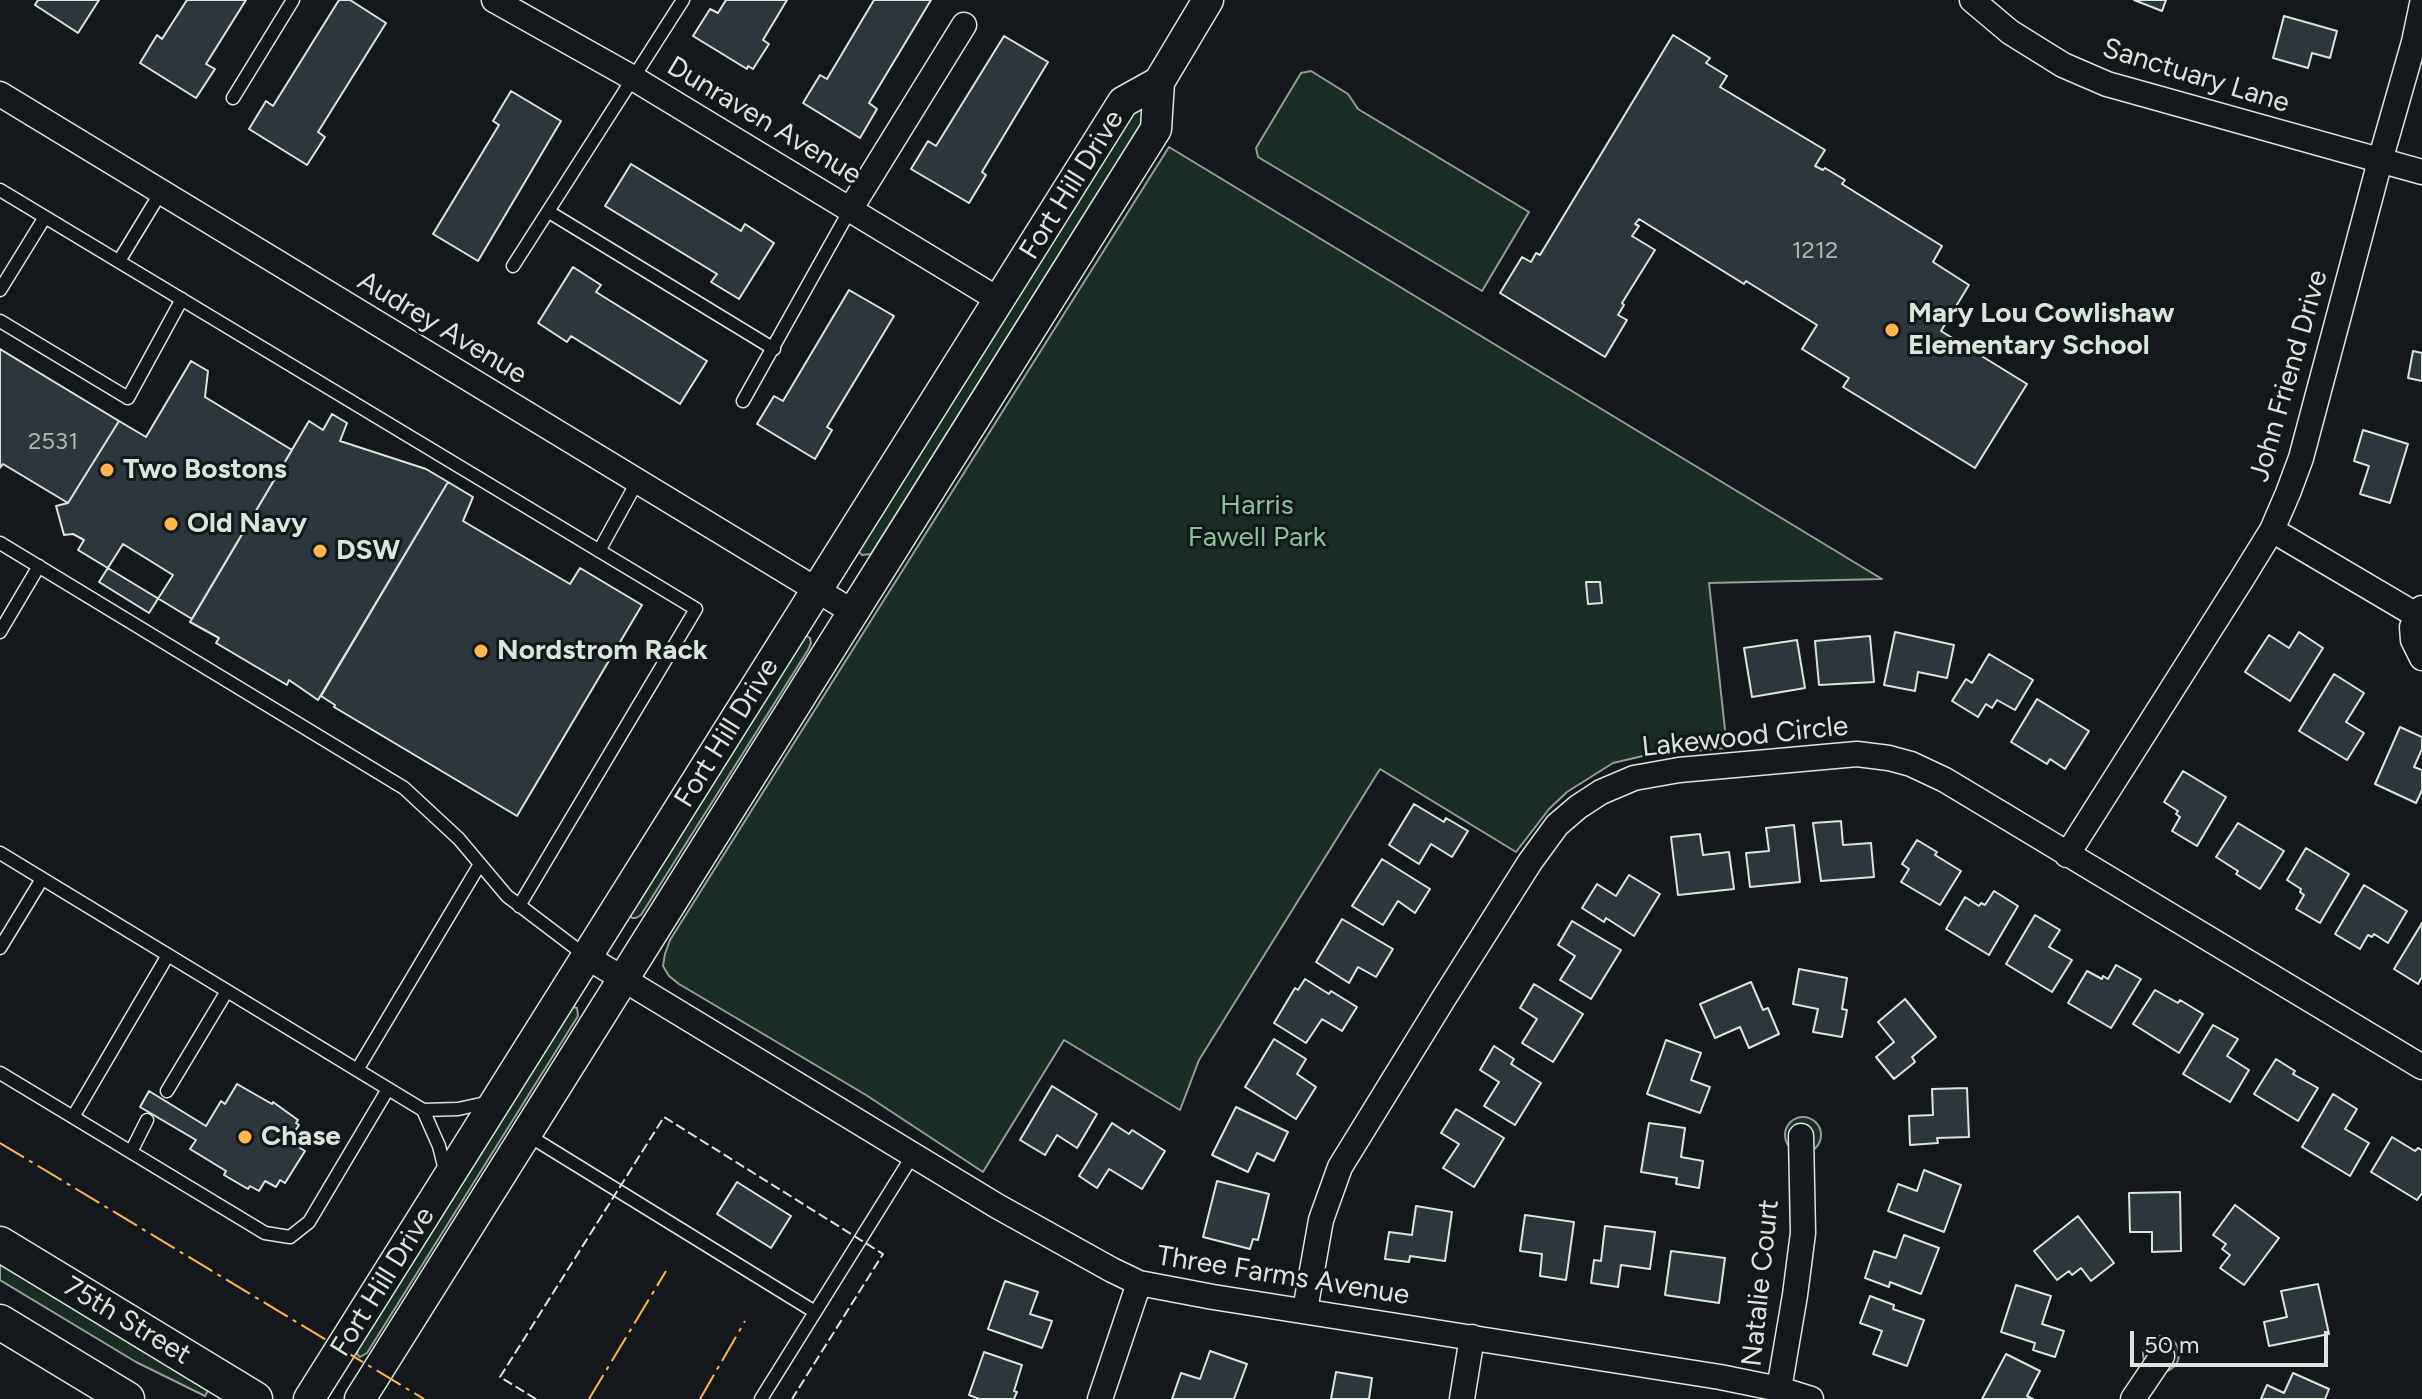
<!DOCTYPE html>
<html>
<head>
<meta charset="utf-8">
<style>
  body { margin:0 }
  #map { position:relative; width:2422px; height:1399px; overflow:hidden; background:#14181c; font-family:Figtree,sans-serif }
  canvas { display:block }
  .scale { position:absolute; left:2130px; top:1331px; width:198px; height:36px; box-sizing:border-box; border:4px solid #d8e6dc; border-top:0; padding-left:10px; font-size:24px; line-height:28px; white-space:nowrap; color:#d8e6dc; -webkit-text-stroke:6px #14181c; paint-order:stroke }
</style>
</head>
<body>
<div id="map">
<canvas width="2422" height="1399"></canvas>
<div class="scale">50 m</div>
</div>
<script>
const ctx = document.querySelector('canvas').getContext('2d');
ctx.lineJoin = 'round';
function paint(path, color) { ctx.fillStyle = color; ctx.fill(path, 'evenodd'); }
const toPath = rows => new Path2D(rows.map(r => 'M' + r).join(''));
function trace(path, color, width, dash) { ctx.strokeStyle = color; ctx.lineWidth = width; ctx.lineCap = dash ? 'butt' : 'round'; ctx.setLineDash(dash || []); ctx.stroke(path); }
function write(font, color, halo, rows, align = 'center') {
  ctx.font = font + ' Figtree,sans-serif'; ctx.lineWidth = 6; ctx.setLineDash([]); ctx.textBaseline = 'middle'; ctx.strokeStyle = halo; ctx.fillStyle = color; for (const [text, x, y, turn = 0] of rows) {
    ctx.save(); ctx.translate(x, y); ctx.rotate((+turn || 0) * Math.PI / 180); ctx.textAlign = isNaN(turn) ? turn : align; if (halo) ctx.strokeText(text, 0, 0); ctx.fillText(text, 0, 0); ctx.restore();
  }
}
const green = toPath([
  [1311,71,1348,94,1358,109,1529,212,1482,291,1258,157,1256,148,1301,73,1311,71],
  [1142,96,1154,103,871,554,862,555,858,551,1142,96],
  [1169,147,1882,579,1709,583,1727,748,1647,755,1613,763,1567,792,1549,809,1516,852,1380,769,1199,1060,1180,1110,1064,1040,983,1172,866,1095,679,984,669,976,663,966,665,954,670,940,1169,147],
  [805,635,810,638,811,643,808,650,641,915,636,918,632,918,628,913,805,635],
  [569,1006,577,1008,578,1016,367,1353,360,1357,357,1354,358,1349,569,1006],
  '1785 1135a18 18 0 1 1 36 0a18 18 0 1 1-36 0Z',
  [0,1262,209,1389,205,1396,136,1362,0,1280,0,1262],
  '2143 1354a18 18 0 1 1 36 0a18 18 0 1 1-36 0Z'
]);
const building = toPath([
  [38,0,99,0,78,33,35,5,38,0],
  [187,0,246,0,206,64,215,69,196,98,140,63,157,35,162,39,187,0],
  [339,0,350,0,386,23,318,132,325,137,307,165,249,129,266,101,273,106,339,0],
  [726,0,787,0,763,40,769,44,753,69,748,66,747,69,693,36,710,9,718,13,726,0],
  [874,0,931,0,869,103,877,109,860,138,803,103,820,75,827,79,874,0],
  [2134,0,2166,0,2162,11,2134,0],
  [2284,16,2337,31,2330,58,2312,53,2308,68,2273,58,2284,16],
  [1673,35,1710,58,1706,63,1727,76,1720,87,1825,150,1815,166,1823,170,1825,168,1845,180,1842,184,1942,246,1933,262,1969,285,1941,331,2027,384,1975,468,1843,387,1849,378,1802,349,1817,325,1746,281,1744,284,1639,219,1635,224,1639,226,1632,236,1655,250,1622,303,1624,305,1618,315,1627,320,1605,357,1500,293,1522,257,1531,262,1536,253,1540,255,1673,35],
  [1004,36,1048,62,982,172,986,175,969,203,911,169,928,141,936,146,1004,36],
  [511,91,561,121,478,261,433,234,499,125,493,121,511,91],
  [631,164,741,231,745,224,774,243,739,299,711,282,717,274,605,206,631,164],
  [573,267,601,285,596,292,707,361,680,404,571,336,567,342,538,323,573,267],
  [849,290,894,316,827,427,832,430,815,459,757,424,774,396,783,401,849,290],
  [0,349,119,421,68,503,3,464,0,468,0,349],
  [2413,351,2422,353,2422,381,2408,378,2413,351],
  [191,361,208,371,205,397,292,450,192,619,78,550,84,540,73,534,64,535,56,506,68,503,119,421,146,437,191,361],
  [332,414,347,423,340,441,426,469,448,482,318,700,289,680,287,685,216,643,219,638,190,622,309,421,323,430,332,414],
  [2363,430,2408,444,2390,503,2360,494,2369,466,2354,461,2363,430],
  [448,482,473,497,463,521,570,584,580,568,642,605,517,816,334,707,335,705,321,696,448,482],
  [123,544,173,575,149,613,99,582,123,544],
  [1586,582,1600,582,1602,603,1588,604,1586,582],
  [1895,632,1954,645,1947,678,1918,672,1915,691,1884,685,1895,632],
  [2299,632,2323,648,2290,701,2245,672,2269,635,2289,648,2299,632],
  [1870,636,1874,682,1819,685,1815,641,1870,636],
  [1797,640,1805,688,1752,697,1744,648,1797,640],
  [1989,654,2033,680,2015,710,1997,700,1992,708,1986,704,1978,717,1952,701,1966,679,1972,683,1989,654],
  [2334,674,2364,693,2346,722,2364,733,2347,760,2299,731,2334,674],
  [2037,699,2089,731,2065,769,2050,759,2047,764,2011,742,2037,699],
  [2400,727,2422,737,2422,749,2414,767,2422,770,2422,790,2416,803,2375,784,2400,727],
  [2183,771,2226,797,2197,846,2172,831,2180,817,2176,814,2178,811,2164,802,2183,771],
  [1414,804,1444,822,1446,818,1468,831,1452,857,1431,844,1419,864,1389,845,1414,804],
  [1841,821,1843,845,1871,843,1874,877,1821,881,1813,823,1841,821],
  [2238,823,2284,851,2260,889,2236,874,2238,871,2216,857,2238,823],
  [1794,825,1800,882,1750,887,1746,853,1769,851,1766,828,1794,825],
  [1700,834,1703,855,1729,852,1734,889,1678,895,1671,837,1700,834],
  [1917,840,1937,852,1935,855,1961,871,1940,905,1901,882,1909,869,1902,864,1917,840],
  [2306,848,2349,874,2320,923,2296,909,2304,895,2300,892,2301,889,2287,880,2306,848],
  [1382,859,1430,889,1415,913,1398,901,1383,925,1352,906,1382,859],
  [1629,875,1660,894,1634,936,1606,918,1604,922,1582,908,1597,884,1616,896,1629,875],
  [2364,885,2407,911,2388,943,2374,934,2372,937,2368,935,2360,949,2335,934,2364,885],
  [1994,891,2018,906,1989,955,1946,929,1965,897,1979,906,1981,903,1985,905,1994,891],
  [2035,915,2060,930,2049,947,2072,960,2052,992,2006,964,2035,915],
  [1342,919,1393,949,1376,977,1358,967,1349,983,1316,962,1342,919],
  [1572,921,1621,950,1591,999,1560,980,1575,956,1558,945,1572,921],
  [2422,923,2422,977,2418,984,2394,969,2422,923],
  [2116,965,2141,979,2111,1028,2068,1003,2087,971,2102,979,2103,976,2108,979,2116,965],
  [1799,969,1847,978,1842,1009,1847,1010,1842,1037,1813,1032,1818,1009,1793,1004,1799,969],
  [1305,979,1329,994,1331,991,1357,1007,1342,1031,1322,1019,1306,1043,1274,1023,1295,988,1298,990,1305,979],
  [1751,982,1763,1010,1768,1008,1779,1034,1749,1048,1740,1027,1715,1038,1700,1004,1751,982],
  [1534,984,1583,1014,1553,1062,1522,1043,1537,1019,1520,1008,1534,984],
  [2155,990,2178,1003,2180,1000,2203,1014,2179,1053,2133,1024,2155,990],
  [1905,999,1936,1037,1912,1057,1915,1062,1894,1079,1876,1057,1894,1042,1878,1022,1905,999],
  [2213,1025,2238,1039,2227,1056,2249,1070,2230,1102,2183,1074,2213,1025],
  [1274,1039,1306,1059,1297,1074,1316,1087,1296,1119,1245,1087,1274,1039],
  [1666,1040,1701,1053,1691,1080,1710,1087,1700,1113,1647,1094,1666,1040],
  [1494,1046,1514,1059,1511,1064,1541,1083,1515,1125,1484,1106,1499,1082,1480,1070,1494,1046],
  [2276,1059,2295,1071,2293,1074,2318,1088,2298,1121,2254,1094,2276,1059],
  [237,1084,272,1104,273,1102,298,1120,296,1123,299,1125,293,1134,303,1138,302,1140,304,1141,300,1148,305,1151,285,1183,280,1180,276,1187,265,1181,259,1191,250,1186,248,1189,224,1175,226,1171,190,1149,196,1140,140,1107,149,1091,206,1126,221,1101,225,1104,237,1084],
  [1052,1086,1097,1114,1077,1148,1057,1135,1045,1155,1020,1140,1052,1086],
  [1967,1088,1969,1137,1937,1138,1938,1143,1910,1145,1909,1116,1933,1115,1932,1089,1967,1088],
  [2333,1094,2357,1109,2345,1129,2369,1143,2350,1176,2302,1147,2333,1094],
  [1236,1107,1288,1132,1274,1161,1257,1153,1248,1172,1212,1155,1236,1107],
  [1456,1109,1504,1138,1474,1187,1443,1168,1459,1144,1441,1133,1456,1109],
  [1112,1123,1129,1134,1132,1130,1165,1151,1142,1189,1109,1169,1097,1188,1079,1176,1112,1123],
  [1649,1123,1685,1128,1681,1157,1703,1161,1699,1188,1676,1184,1677,1178,1641,1172,1649,1123],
  [2392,1137,2415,1151,2418,1148,2422,1150,2422,1193,2417,1200,2371,1172,2392,1137],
  [1924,1170,1961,1185,1944,1232,1888,1211,1898,1184,1917,1191,1924,1170],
  [1217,1181,1269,1194,1258,1240,1253,1239,1250,1249,1203,1237,1217,1181],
  [737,1182,791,1216,771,1248,717,1214,737,1182],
  [2180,1192,2181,1251,2152,1252,2152,1232,2130,1232,2129,1193,2180,1192],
  [2235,1205,2279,1238,2244,1285,2220,1268,2230,1255,2222,1249,2226,1244,2213,1235,2235,1205],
  [1416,1206,1452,1212,1445,1261,1410,1256,1409,1262,1385,1259,1389,1232,1412,1235,1416,1206],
  [1525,1215,1574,1222,1566,1280,1540,1276,1542,1254,1520,1251,1525,1215],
  [2078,1216,2114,1263,2091,1281,2081,1268,2072,1275,2069,1271,2057,1280,2034,1251,2078,1216],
  [1605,1226,1655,1232,1650,1269,1621,1265,1618,1287,1591,1283,1594,1260,1601,1261,1605,1226],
  [1904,1235,1939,1248,1921,1294,1890,1282,1889,1287,1865,1278,1874,1251,1896,1258,1904,1235],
  [1671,1251,1725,1258,1719,1303,1665,1295,1671,1251],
  [1005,1281,1038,1292,1030,1314,1052,1321,1042,1348,988,1329,1005,1281],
  [2318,1284,2329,1334,2269,1346,2264,1322,2287,1317,2281,1291,2318,1284],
  [2016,1285,2051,1296,2042,1324,2064,1331,2055,1357,2033,1350,2035,1343,2001,1332,2016,1285],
  [1870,1296,1894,1305,1893,1309,1924,1320,1907,1366,1873,1354,1882,1331,1860,1323,1870,1296],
  [1210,1351,1247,1364,1234,1399,1172,1399,1181,1373,1200,1379,1210,1351],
  [984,1352,1022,1365,1014,1391,1017,1392,1014,1399,979,1399,969,1395,984,1352],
  [2006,1354,2040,1371,2027,1396,2033,1399,1982,1399,2006,1354],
  [1336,1372,1372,1378,1369,1399,1331,1399,1336,1372],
  [2293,1373,2329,1389,2325,1399,2261,1399,2267,1385,2284,1393,2293,1373]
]);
const service = toPath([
  [233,98,293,0],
  [0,190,696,609,519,906],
  [549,212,774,349],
  [119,261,161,192],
  [513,266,683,0],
  [0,290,45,217],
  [0,321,128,398,182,299],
  [743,401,851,208],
  [0,543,404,788,459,839,507,896,586,956],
  [599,551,637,482],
  [0,632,39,566],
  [0,853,423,1110,458,1109,490,1102],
  [0,948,42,879],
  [357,1070,480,864],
  [0,1073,265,1233,290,1237,309,1222,388,1089],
  [167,1091,227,991],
  [423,1110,439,1146,446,1174],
  [73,1117,168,955],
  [526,1134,815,1312],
  [131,1152,147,1120],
  [761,1399,913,1155]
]);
const minor = toPath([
  [494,0,633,78,999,300],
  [1972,0,2010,32,2063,65,2107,84,2422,172],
  [0,94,853,612],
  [851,208,964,25],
  [2272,530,2416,615],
  [2422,608,2412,627,2413,640,2422,658],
  [2067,855,2243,577,2272,530,2288,493,2301,458,2380,161,2414,42,2422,4],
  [587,957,997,1206,1112,1270,1139,1283,1213,1297,1720,1377,1779,1389,1811,1399],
  [1305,1310,1321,1220,1340,1167,1444,998,1530,862,1557,825,1578,807,1601,792,1634,778,1679,770,1857,754,1889,758,1911,764,1945,780,2422,1067],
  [1779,1389,1795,1295,1803,1233,1801,1136],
  [1100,1399,1139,1283],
  [1462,1399,1472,1337],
  [2133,1399,2162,1356]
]);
const tertiary = toPath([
  [309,1399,1123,102,1159,82],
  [360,1399,1156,129,1159,82,1208,0]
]);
const secondary = toPath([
  [0,1244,255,1399],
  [0,1322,127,1399]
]);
const fence = toPath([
  [536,1399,500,1377,664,1117,883,1254,792,1399]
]);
const power = toPath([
  [0,1143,424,1399],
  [589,1399,666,1271],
  [700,1399,745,1321]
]);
const markers = [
  [1892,330,8,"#ffb74d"],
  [107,470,8,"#ffb74d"],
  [171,524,8,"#ffb74d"],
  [320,551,8,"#ffb74d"],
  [481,651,8,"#ffb74d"],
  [245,1137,8,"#ffb74d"]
];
const numberNames = [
  ["1212",1815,251],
  ["2531",53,442]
];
const streetNames = [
  ["Sanctuary Lane",2196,76,17],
  ["Dunraven Avenue",764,121,31],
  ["Fort Hill Drive",1072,185,-58],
  ["Audrey Avenue",442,328,31],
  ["John Friend Drive",2289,376,-74],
  ["Fort Hill Drive",727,733,-58],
  ["Lakewood Circle",1745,737,-6],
  ["Three Farms Avenue",1283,1276,9],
  ["Fort Hill Drive",383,1282,-58],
  ["Natalie Court",1761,1283,-84],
  ["75th Street",127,1321,31]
];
const poiNames = [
  ["Mary Lou Cowlishaw",1908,314],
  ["Elementary School",1908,346],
  ["Two Bostons",123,470],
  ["Old Navy",187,524],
  ["DSW",336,551],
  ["Nordstrom Rack",497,651],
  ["Chase",261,1137]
];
const parkNames = [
  ["Harris",1257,506],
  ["Fawell Park",1257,538]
];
paint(green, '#1a2d24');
trace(green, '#939e99', 2);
paint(building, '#2c363c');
trace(building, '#d8e6dc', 2);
trace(service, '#d8e6dc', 15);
trace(minor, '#d8e6dc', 27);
trace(tertiary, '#d8e6dc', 33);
trace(secondary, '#d8e6dc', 37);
trace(service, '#14181c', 12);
trace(minor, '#14181c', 24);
trace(tertiary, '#14181c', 30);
trace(secondary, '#14181c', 34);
trace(fence, '#d8e6dc', 2, [10, 4]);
trace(power, '#ffb74d', 2, [28, 6, 4, 6]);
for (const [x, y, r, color] of markers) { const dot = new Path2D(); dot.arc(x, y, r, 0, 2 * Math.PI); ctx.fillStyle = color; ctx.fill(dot); trace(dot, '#14181c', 3); }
write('24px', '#adbab4', null, numberNames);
write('28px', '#d8e6dc', '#14181c', streetNames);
write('bold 28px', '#d8e6dc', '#14181c', poiNames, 'left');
write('28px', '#8ac095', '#14181c', parkNames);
</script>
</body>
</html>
